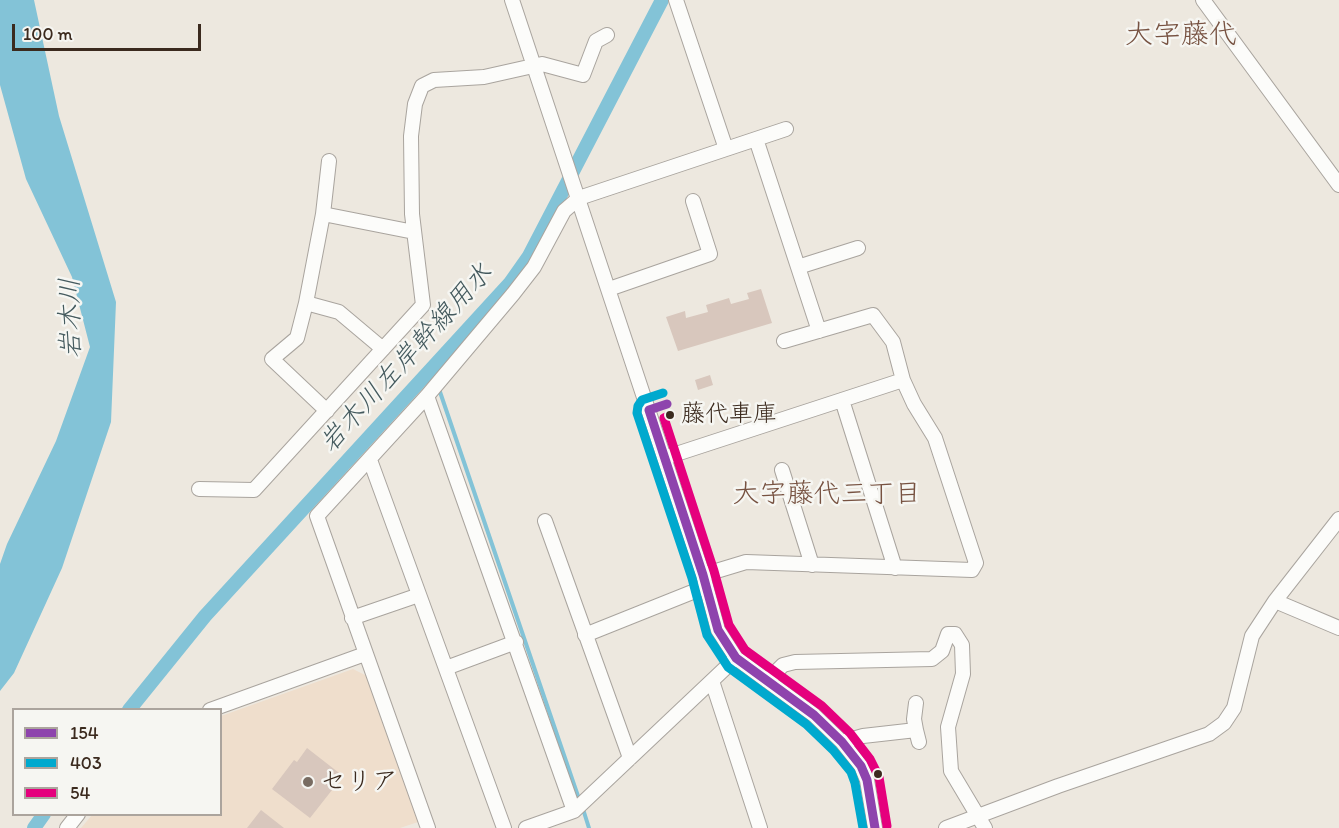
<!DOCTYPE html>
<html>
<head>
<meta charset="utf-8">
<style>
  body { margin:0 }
  #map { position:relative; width:1339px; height:828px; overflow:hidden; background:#ede8df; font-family:Itim,sans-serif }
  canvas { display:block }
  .legend { position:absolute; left:12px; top:708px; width:210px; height:108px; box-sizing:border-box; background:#f6f6f2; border:2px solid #aba49d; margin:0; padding:8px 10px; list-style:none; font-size:18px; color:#3b2a1e }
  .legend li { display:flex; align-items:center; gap:12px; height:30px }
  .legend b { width:30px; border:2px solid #aba49d }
  .scale { position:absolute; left:12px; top:24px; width:189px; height:27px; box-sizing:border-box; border:3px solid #3b2a1e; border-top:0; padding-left:8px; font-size:18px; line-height:21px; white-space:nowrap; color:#3b2a1e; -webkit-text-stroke:4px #f6f6f2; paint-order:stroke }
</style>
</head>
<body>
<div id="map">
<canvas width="1339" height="828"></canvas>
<ul class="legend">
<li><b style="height:8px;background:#8e44ad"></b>154</li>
<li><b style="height:8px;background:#00a9ce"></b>403</li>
<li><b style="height:8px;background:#e5007d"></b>54</li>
</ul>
<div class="scale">100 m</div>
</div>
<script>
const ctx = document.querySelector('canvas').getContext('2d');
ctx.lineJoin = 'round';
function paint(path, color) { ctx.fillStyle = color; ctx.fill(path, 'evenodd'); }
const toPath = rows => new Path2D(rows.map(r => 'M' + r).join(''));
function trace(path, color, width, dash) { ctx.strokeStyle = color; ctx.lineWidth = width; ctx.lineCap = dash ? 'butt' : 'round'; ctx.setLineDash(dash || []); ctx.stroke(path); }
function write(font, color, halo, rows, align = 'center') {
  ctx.font = font + ' Itim,"Klee One",sans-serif'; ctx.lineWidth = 5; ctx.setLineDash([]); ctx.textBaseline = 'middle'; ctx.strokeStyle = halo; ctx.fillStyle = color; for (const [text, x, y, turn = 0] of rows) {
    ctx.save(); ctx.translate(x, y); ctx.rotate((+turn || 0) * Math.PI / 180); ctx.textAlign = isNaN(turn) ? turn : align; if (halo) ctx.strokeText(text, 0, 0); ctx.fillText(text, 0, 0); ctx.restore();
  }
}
const built = toPath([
  [353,669,367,676,418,822,400,828,81,828,92,815,220,814,221,716]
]);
const water = toPath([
  [0,0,34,0,59,116,116,302,111,422,62,568,14,673,0,691,0,564,7,544,56,441,90,347,72,277,26,179,0,85]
]);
const stream = toPath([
  [439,389,580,802],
  [583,809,589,828]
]);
const canal = toPath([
  [129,710,205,616,510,283,529,256,662,0],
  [34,828,44,814]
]);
const building = toPath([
  [761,289,772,323,678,351,666,317,685,311,686,318,708,312,706,305,729,298,731,304,749,299,747,293],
  [710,375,713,385,698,390,695,380],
  [307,748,343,776,310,818,272,789,294,760,297,762],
  [261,810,284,828,247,828]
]);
const minor = toPath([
  [512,0,703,575,718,630,736,658,814,715,842,742,861,766,867,780,875,828],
  [676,0,726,149],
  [1203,0,1339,185],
  [756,139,819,331],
  [323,214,414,232],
  [798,267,858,248],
  [609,289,710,254,693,201],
  [306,303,339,312,383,349],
  [427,396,574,811],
  [842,400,895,568],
  [327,411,272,359,297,338,306,303,323,214,329,161],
  [664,458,903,380],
  [370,460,504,828],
  [782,470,812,565],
  [199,489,254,490,423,305,412,214,411,136,415,104,422,86,434,80,484,77,542,64,583,75,596,41,607,35],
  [545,521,630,758],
  [703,575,746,562,972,570,976,563,935,438,914,404,903,380,893,342,873,315,784,341],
  [1275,601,1339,628],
  [352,618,419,595],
  [585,635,705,587],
  [446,668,516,642],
  [712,681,760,828],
  [767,681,783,665,795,662,932,659,942,651,948,634,955,634,962,645,963,674,948,727,951,771,985,828],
  [210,710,365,654],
  [916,730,914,719,916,703],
  [842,742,863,736,916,730,919,742],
  [67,828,78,814],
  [428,828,317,516,427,396,513,294,534,267,564,211,579,198,786,129],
  [526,828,574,811,736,658],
  [946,828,1058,786,1209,734,1224,723,1234,708,1252,636,1275,601,1339,519]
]);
const bus1 = toPath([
  [667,404,649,410,703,575,718,630,736,658,814,715,842,742,861,766,867,780,875,828]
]);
const bus2 = toPath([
  [663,393,642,400,638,406,637,413,692,578,707,635,728,667,806,724,833,750,851,772,855,783,863,828]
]);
const bus3 = toPath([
  [671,415,664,418,714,571,729,625,745,650,822,706,850,733,870,759,879,777,887,826]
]);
const markers = [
  [670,415,5,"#3b2a1e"],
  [878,774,5,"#3b2a1e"],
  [308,782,6,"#796c62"]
];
const busNames = [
  ["藤代車庫",681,415]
];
const poiNames = [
  ["セリア",320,782]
];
const waterNames = [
  ["岩木川",72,318,-91],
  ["岩木川左岸幹線用水",407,359,-48]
];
const neighbourhoodNames = [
  ["大字藤代三丁目",827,495]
];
const quarterNames = [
  ["大字藤代",1181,36]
];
paint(built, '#efdecc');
paint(water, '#83c3d7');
trace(stream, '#83c3d7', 4);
trace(canal, '#83c3d7', 14);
paint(building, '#d8c7bd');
trace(minor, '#a9a49e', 16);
trace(minor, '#fcfcfa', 14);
trace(bus1, '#8e44ad', 9);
trace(bus2, '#00a9ce', 9);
trace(bus3, '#e5007d', 9);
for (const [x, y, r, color] of markers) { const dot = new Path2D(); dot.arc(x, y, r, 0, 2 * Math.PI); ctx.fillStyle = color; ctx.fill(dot); trace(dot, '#f6f6f2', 2); }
write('24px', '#3b2a1e', '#f6f6f2', busNames, 'left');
write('26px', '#3b2a1e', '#f6f6f2', poiNames, 'left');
write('italic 27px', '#445a5e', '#f6f6f2', waterNames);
write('27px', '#775241', '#f6f6f2', neighbourhoodNames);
write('28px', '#775241', '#f6f6f2', quarterNames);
</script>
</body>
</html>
